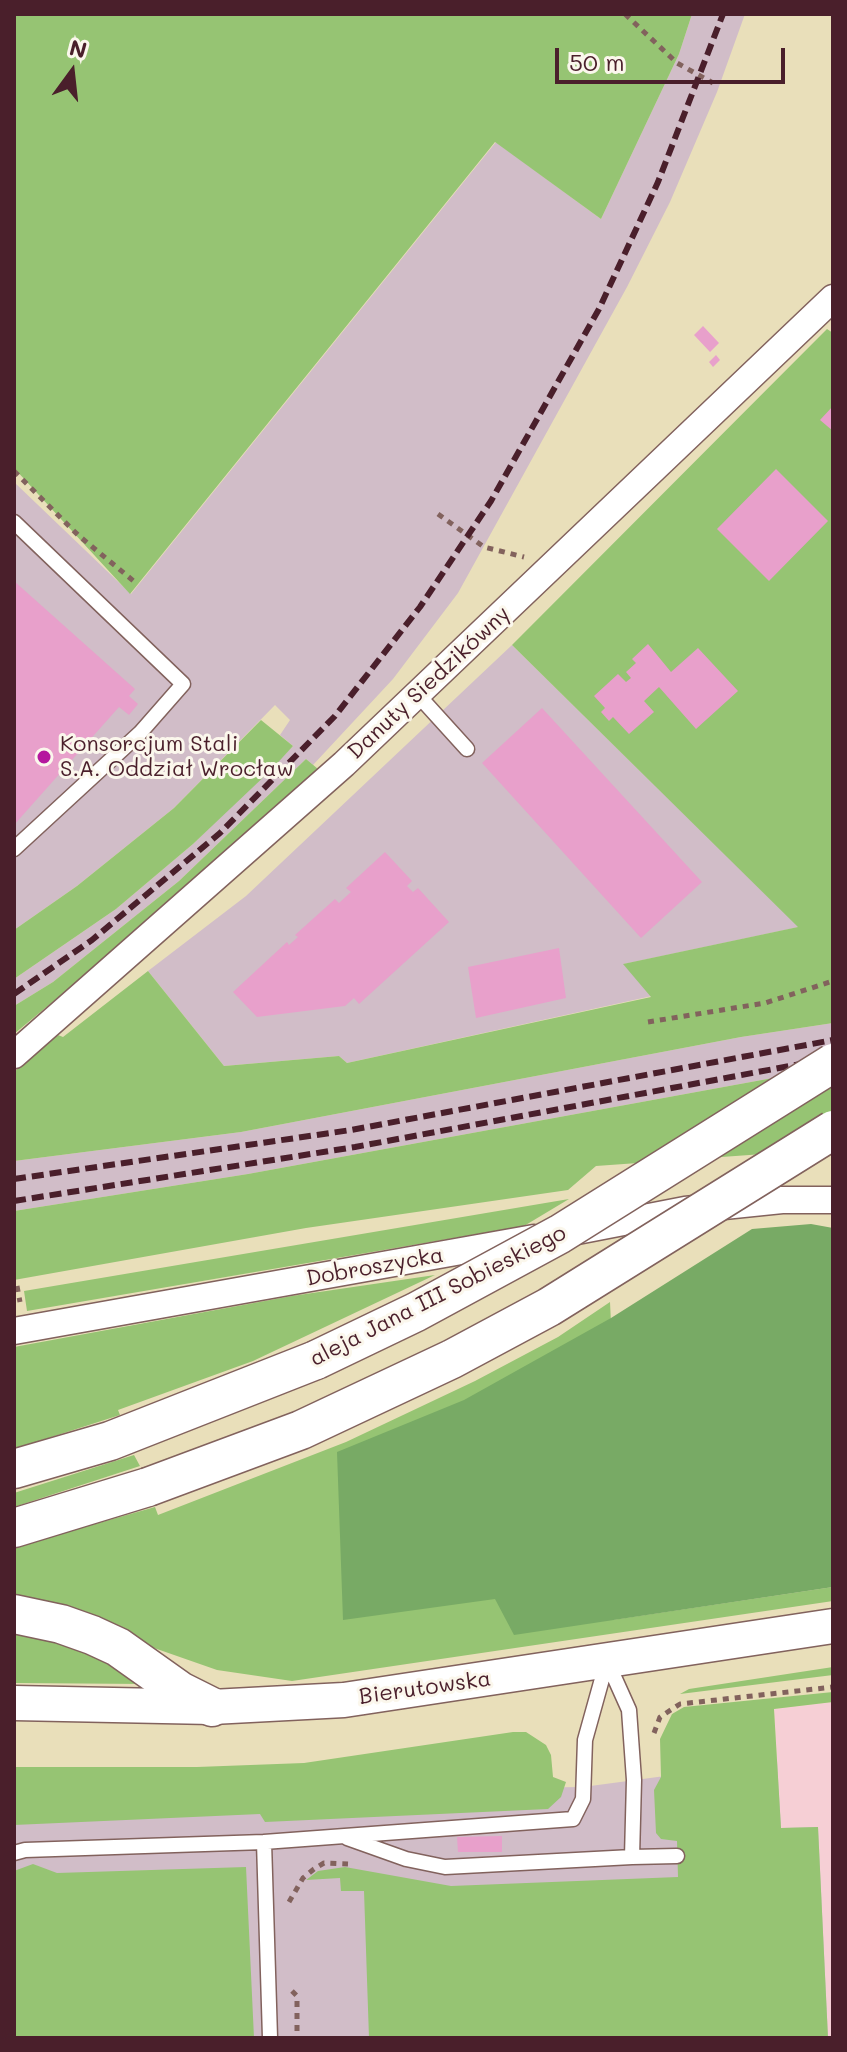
<!DOCTYPE html>
<html>
<head>
<meta charset="utf-8">
<style>
  body { margin:0 }
  #map { position:relative; width:847px; height:2052px; overflow:hidden; background:#e9dfba; font-family:Mali,sans-serif }
  canvas { display:block }
  .frame { position:absolute; inset:0; border:16px solid #4a1f2b; pointer-events:none }
  .north { position:absolute; left:32px; top:32px; width:80px; height:80px; -webkit-text-stroke:6px #fbf7ec; paint-order:stroke; rotate:15deg; font-size:22px; font-weight:700; line-height:32px; text-align:center; color:#4a1f2b }
  .north::after { content:''; display:block; margin:auto; width:28px; height:36px; background:#4a1f2b; clip-path:polygon(50% 0,100% 100%,50% 72%,0 100%) }
  .scale { position:absolute; left:555px; top:48px; width:230px; height:36px; box-sizing:border-box; border:4px solid #4a1f2b; border-top:0; padding-left:10px; font-size:24px; line-height:28px; white-space:nowrap; color:#4a1f2b; -webkit-text-stroke:6px #fbf7ec; paint-order:stroke }
</style>
</head>
<body>
<div id="map">
<canvas width="847" height="2052"></canvas>
<div class="frame"></div>
<div class="north">N</div>
<div class="scale">50 m</div>
</div>
<script>
const ctx = document.querySelector('canvas').getContext('2d');
ctx.lineJoin = 'round';
function paint(path, color) { ctx.fillStyle = color; ctx.fill(path, 'evenodd'); }
const toPath = rows => new Path2D(rows.map(r => 'M' + r).join(''));
function trace(path, color, width, dash) { ctx.strokeStyle = color; ctx.lineWidth = width; ctx.lineCap = dash ? 'butt' : 'round'; ctx.setLineDash(dash || []); ctx.stroke(path); }
function write(font, color, halo, rows, align = 'center') {
  ctx.font = font + ' Mali,sans-serif'; ctx.lineWidth = 6; ctx.setLineDash([]); ctx.textBaseline = 'middle'; ctx.strokeStyle = halo; ctx.fillStyle = color; for (const [text, x, y, turn = 0] of rows) {
    ctx.save(); ctx.translate(x, y); ctx.rotate((+turn || 0) * Math.PI / 180); ctx.textAlign = isNaN(turn) ? turn : align; if (halo) ctx.strokeText(text, 0, 0); ctx.fillText(text, 0, 0); ctx.restore();
  }
}
const built = toPath([
  [833,1702,833,2038,828,2038,818,1827,781,1828,774,1709]
]);
const industrial = toPath([
  [692,14,745,14,717,92,670,202,627,287,458,593,393,679,313,765,306,759,179,881,53,982,14,1006,14,979,116,909,193,844,293,746,280,735,290,720,275,705,174,808,77,886,14,930,14,482,131,594,496,142,601,219,679,54],
  [512,645,799,927,624,964,652,996,347,1063,339,1056,224,1066,148,971,246,896],
  [833,1023,833,1067,248,1174,14,1211,14,1161,241,1132,741,1037],
  [777,1761,781,1828,818,1827,828,2038,14,2038,14,1794,583,1787]
]);
const green = toPath([
  [14,14,692,14,679,54,601,219,495,142,130,594,14,468],
  [827,329,833,333,833,1023,741,1037,241,1132,14,1161,14,1072,58,1035,63,1037,148,971,224,1066,339,1056,347,1063,651,997,623,964,798,927,512,645],
  [261,720,293,746,271,770,193,844,116,909,14,979,14,930,77,886,174,808],
  [306,759,318,769,151,920,14,1034,14,1006,53,982,179,881],
  [833,1067,833,1149,596,1166,568,1190,306,1228,14,1280,14,1211,248,1174],
  [569,1199,524,1226,27,1311,24,1291],
  [435,1275,253,1361,118,1410,120,1415,14,1449,14,1347,292,1296],
  [610,1302,612,1344,564,1370,612,1620,833,1587,833,1601,292,1681,217,1670,14,1599,14,1547,155,1507,158,1515,346,1442,475,1381,558,1337],
  [134,1455,140,1466,14,1507,14,1493],
  [14,1627,90,1652,144,1684,14,1683],
  [833,1667,833,1675,680,1694,689,1689],
  [833,1692,833,1702,774,1709,781,1828,818,1827,828,2038,369,2038,364,1891,341,1891,340,1878,306,1880,318,1871,345,1867,451,1886,678,1877,677,1841,661,1839,656,1833,654,1790,661,1777,660,1739,672,1714,684,1707],
  [513,1732,526,1732,546,1745,551,1755,553,1777,566,1782,561,1797,548,1809,265,1822,260,1814,14,1825,14,1767,197,1767,304,1763],
  [33,1864,57,1873,246,1867,254,2038,14,2038,14,1871]
]);
const forest = toPath([
  [811,1224,833,1228,833,1587,514,1635,495,1599,343,1620,337,1452,464,1400,611,1318,752,1229]
]);
const building = toPath([
  [703,326,719,343,710,352,694,335],
  [716,355,720,360,713,367,709,362],
  [833,406,833,431,820,420],
  [776,469,828,521,769,581,717,529],
  [14,581,135,689,129,696,138,704,129,715,119,707,14,825],
  [648,644,671,672,698,648,738,691,696,729,659,687,644,701,654,712,629,734,613,717,609,721,601,712,605,708,594,696,618,674,626,682,631,678,626,672,636,663,632,659],
  [542,708,702,882,641,938,482,763],
  [385,852,412,881,407,886,413,892,418,888,449,922,359,1004,354,998,345,1006,257,1017,233,992,287,942,289,945,298,937,295,935,335,899,339,903,351,892,346,888],
  [559,948,566,998,476,1018,468,967],
  [502,1836,502,1852,458,1852,457,1837]
]);
const path = toPath([
  [625,14,677,63,713,83],
  [14,471,78,535,136,583],
  [438,514,484,547,524,557],
  [648,1022,765,1003,833,981],
  [17,1286,20,1302],
  [654,1733,660,1717,680,1704,833,1687],
  [289,1902,303,1878,314,1869,324,1863,348,1864],
  [292,1991,297,1996,297,2038]
]);
const service = toPath([
  [14,522,183,684,140,733,14,849],
  [418,695,467,749],
  [347,1838,406,1859,445,1867,632,1857,634,1780,629,1710,607,1661],
  [14,1853,25,1850,264,1842],
  [632,1857,677,1856],
  [270,2038,264,1842,573,1819,583,1799,585,1740,607,1661]
]);
const minor = toPath([
  [14,1055,344,764,833,298],
  [577,1231,685,1210,782,1200,833,1200],
  [14,1331,534,1238]
]);
const tertiary = toPath([
  [14,1703,212,1707,344,1700,833,1626]
]);
const secondary = toPath([
  [14,1469,110,1441,316,1360],
  [14,1528,148,1487],
  [14,1614,61,1624,92,1635,118,1647,180,1691,212,1707]
]);
const rail = toPath([
  [14,994,92,940,220,833,335,716,420,607,491,501,599,309,658,182,723,14],
  [14,1179,351,1130,833,1040],
  [14,1201,355,1147,833,1058]
]);
const secondaryBridge = toPath([
  [316,1360,416,1312,560,1234,833,1063],
  [148,1487,301,1430,452,1359,549,1307,833,1130]
]);
const markers = [
  [44,757,8,"#b5179e"]
];
const streetNames = [
  ["Danuty Siedzikówny",429,683,-43],
  ["Dobroszycka",375,1267,-10],
  ["aleja Jana III Sobieskiego",438,1296,-27],
  ["Bierutowska",425,1688,-8]
];
const poiNames = [
  ["Konsorcjum Stali",60,744],
  ["S.A. Oddział Wrocław",60,769]
];
paint(built, '#f6cfd5');
paint(industrial, '#d1bdc8');
paint(green, '#96c473');
paint(forest, '#78aa65');
paint(building, '#e8a0cb');
trace(service, '#82625d', 17);
trace(minor, '#82625d', 29);
trace(tertiary, '#82625d', 37);
trace(secondary, '#82625d', 41);
trace(path, '#82625d', 5, [6, 6]);
trace(service, '#fff', 14);
trace(minor, '#fff', 26);
trace(tertiary, '#fff', 34);
trace(secondary, '#fff', 38);
trace(rail, '#4a1f2b', 6, [12, 6]);
trace(secondaryBridge, '#82625d', 41, []);
trace(secondaryBridge, '#fff', 38);
for (const [x, y, r, color] of markers) { const dot = new Path2D(); dot.arc(x, y, r, 0, 2 * Math.PI); ctx.fillStyle = color; ctx.fill(dot); trace(dot, '#fbf7ec', 3); }
write('22px', '#4a1f2b', '#fbf7ec', streetNames);
write('22px', '#4a1f2b', '#fbf7ec', poiNames, 'left');
</script>
</body>
</html>
